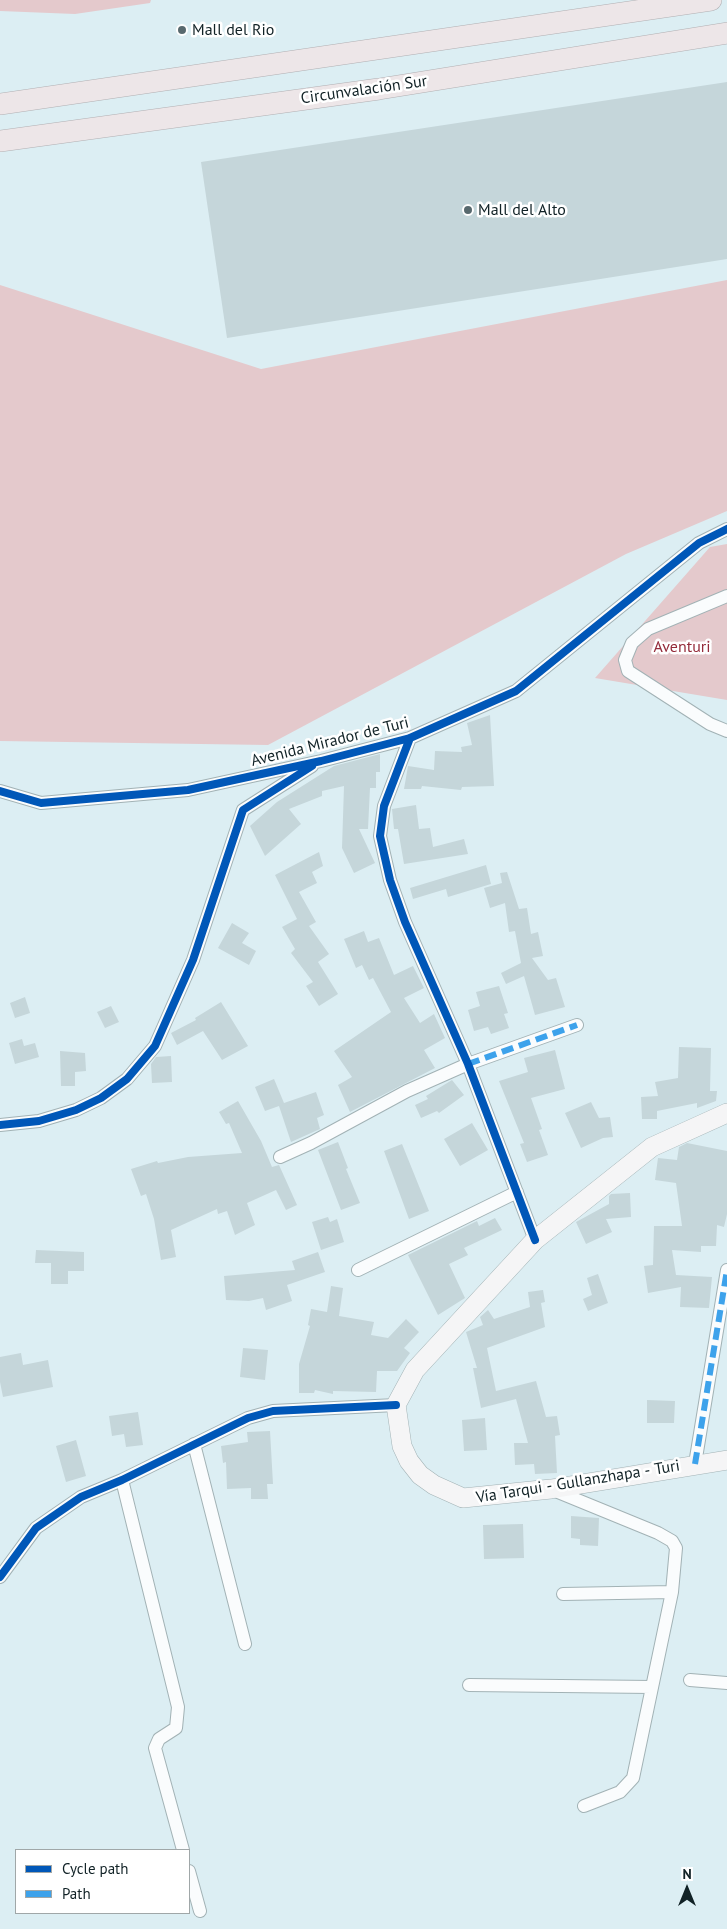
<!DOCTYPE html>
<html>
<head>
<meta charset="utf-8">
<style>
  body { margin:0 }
  #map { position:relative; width:727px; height:1929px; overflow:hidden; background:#dceef3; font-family:"PT Sans",sans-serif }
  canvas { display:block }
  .legend { position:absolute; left:15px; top:1849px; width:175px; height:65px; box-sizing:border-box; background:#fff; border:1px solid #a0a7a8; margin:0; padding:6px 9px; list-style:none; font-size:15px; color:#112226 }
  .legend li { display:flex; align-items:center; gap:10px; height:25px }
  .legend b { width:25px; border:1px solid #a0a7a8 }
  .north { position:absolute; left:662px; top:1864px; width:50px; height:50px; -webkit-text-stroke:4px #fff; paint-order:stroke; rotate:0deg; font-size:14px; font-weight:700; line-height:20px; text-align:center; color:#112226 }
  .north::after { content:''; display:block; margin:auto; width:18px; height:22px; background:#112226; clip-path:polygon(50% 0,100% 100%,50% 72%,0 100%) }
</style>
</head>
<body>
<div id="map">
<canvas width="727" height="1929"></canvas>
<ul class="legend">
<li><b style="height:6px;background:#0057b8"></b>Cycle path</li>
<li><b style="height:6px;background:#3da2eb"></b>Path</li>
</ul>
<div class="north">N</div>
</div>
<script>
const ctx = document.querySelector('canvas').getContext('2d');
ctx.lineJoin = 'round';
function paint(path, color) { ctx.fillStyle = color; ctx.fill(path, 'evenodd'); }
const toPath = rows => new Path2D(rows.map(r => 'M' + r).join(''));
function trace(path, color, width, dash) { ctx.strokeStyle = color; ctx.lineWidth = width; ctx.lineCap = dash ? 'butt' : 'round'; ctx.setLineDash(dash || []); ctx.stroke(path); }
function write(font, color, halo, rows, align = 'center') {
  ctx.font = font + ' "PT Sans",sans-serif'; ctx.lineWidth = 5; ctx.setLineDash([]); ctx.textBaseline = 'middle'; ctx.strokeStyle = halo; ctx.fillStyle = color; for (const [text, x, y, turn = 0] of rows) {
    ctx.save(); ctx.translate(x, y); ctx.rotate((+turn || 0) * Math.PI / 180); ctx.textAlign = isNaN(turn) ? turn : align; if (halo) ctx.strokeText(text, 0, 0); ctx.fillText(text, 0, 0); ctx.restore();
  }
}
const green = toPath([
  [0,0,151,0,150,3,75,14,0,11],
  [727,280,727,511,626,554,268,745,0,741,0,285,261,369],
  [727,544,727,700,595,678,710,547]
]);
const building = toPath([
  [727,82,727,259,227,338,201,162],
  [490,715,494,786,462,787,461,790,422,786,421,789,404,789,408,766,434,770,435,751,462,752,461,747,472,745,467,723],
  [380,754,380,772,376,772,376,788,370,788,368,829,359,829,375,863,354,873,342,848,344,786,322,791,322,796,289,809,301,824,265,856,250,826,277,802,334,766],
  [416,805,419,829,430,828,433,847,464,839,468,854,404,864,398,829,394,829,392,809],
  [319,852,323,866,312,872,317,883,299,892,316,922,309,926,329,954,318,962,338,994,319,1006,306,986,313,982,291,953,295,949,282,927,297,919,275,875],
  [486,865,491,884,448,897,446,889,413,899,410,888],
  [507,872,519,909,527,908,531,934,538,932,543,956,532,958,548,980,556,978,565,1007,535,1015,524,976,506,984,501,973,521,963,515,931,509,932,505,903,490,908,484,888,502,883,500,873],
  [232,923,249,933,242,943,256,951,249,965,218,948],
  [364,931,368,942,379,938,394,975,413,966,424,988,404,998,420,1023,434,1014,445,1038,424,1050,435,1068,350,1112,338,1085,352,1077,334,1051,391,1012,373,978,369,980,362,965,356,968,344,939],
  [499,986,508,1013,504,1014,509,1028,491,1034,488,1027,474,1031,468,1010,480,1006,476,992],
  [25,997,30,1013,15,1018,10,1003],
  [221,1002,248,1046,222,1060,203,1031,177,1045,171,1033,196,1020,195,1018],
  [111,1006,119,1022,105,1028,97,1012],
  [22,1039,24,1046,35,1043,39,1057,15,1064,9,1043],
  [679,1047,711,1048,710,1091,717,1091,716,1101,697,1108,697,1103,657,1111,657,1119,642,1119,641,1097,658,1096,655,1082,678,1078],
  [555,1050,565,1089,531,1098,542,1129,539,1130,548,1155,527,1162,520,1144,524,1143,499,1081,528,1072,524,1058],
  [60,1051,85,1053,86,1071,75,1072,75,1086,61,1086],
  [171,1056,172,1082,152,1083,151,1064,156,1057],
  [274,1079,284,1103,316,1092,324,1115,317,1118,320,1129,291,1142,279,1106,265,1111,255,1087],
  [452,1080,464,1095,439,1113,437,1111,421,1118,415,1105,428,1099,426,1096],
  [238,1101,261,1141,272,1167,279,1165,297,1205,286,1210,276,1190,247,1203,255,1225,235,1235,227,1211,218,1214,217,1209,171,1230,176,1257,161,1260,154,1219,146,1194,141,1196,131,1169,157,1161,158,1163,188,1157,242,1153,229,1123,226,1124,219,1112],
  [591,1102,599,1118,610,1117,613,1137,603,1138,581,1148,565,1113],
  [472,1123,488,1150,460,1166,444,1139],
  [338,1142,348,1168,346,1169,360,1203,341,1210,318,1150],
  [687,1143,727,1151,727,1214,724,1227,717,1225,716,1246,701,1246,701,1252,672,1250,676,1275,712,1277,709,1308,680,1307,681,1287,648,1293,644,1266,653,1265,654,1226,682,1226,676,1183,655,1180,658,1158,677,1160,679,1147],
  [402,1144,429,1211,409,1219,384,1151],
  [630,1193,631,1217,606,1219,612,1232,586,1244,576,1222,609,1204,609,1196,611,1194],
  [328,1217,330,1222,337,1219,344,1242,321,1250,312,1222],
  [495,1218,502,1230,464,1248,468,1255,449,1264,465,1298,438,1315,408,1255,477,1221,479,1226],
  [36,1250,84,1252,84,1271,68,1271,68,1284,51,1284,51,1263,35,1263],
  [318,1252,325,1272,287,1285,292,1301,266,1310,263,1298,249,1301,226,1300,224,1276,295,1270,292,1261],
  [598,1274,608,1303,588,1311,583,1299,592,1295,587,1278],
  [331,1286,343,1288,339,1316,374,1322,371,1335,388,1338,406,1319,419,1332,404,1348,410,1353,397,1371,377,1371,376,1392,333,1391,333,1394,315,1390,314,1393,299,1393,299,1364,310,1326,308,1325,311,1309,327,1312],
  [543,1290,545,1302,541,1303,545,1327,487,1348,496,1391,536,1381,546,1417,557,1416,560,1435,555,1436,557,1473,535,1474,534,1464,515,1465,514,1443,528,1443,516,1399,481,1408,473,1368,477,1368,466,1332,483,1325,480,1317,488,1310,494,1319,530,1307,528,1292],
  [243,1348,268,1350,265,1380,240,1377],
  [21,1353,23,1365,48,1360,53,1387,3,1397,0,1382,0,1357],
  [647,1400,675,1401,674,1423,647,1423],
  [138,1412,143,1445,126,1447,124,1434,112,1436,109,1416],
  [485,1418,487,1450,464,1451,462,1420],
  [270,1431,273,1484,267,1484,268,1499,251,1499,251,1488,227,1489,226,1462,223,1463,221,1446,248,1442,247,1432],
  [76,1440,86,1476,66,1482,56,1446],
  [571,1516,599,1518,598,1546,580,1545,580,1539,571,1538],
  [523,1524,524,1558,484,1559,483,1525]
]);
const minor = toPath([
  [727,596,648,629,632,643,625,660,628,671,710,724,727,731],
  [410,738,384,806,380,836,390,880,405,922,468,1064,535,1240],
  [0,791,41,803,188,790,321,761,410,738,516,691,699,543,727,529],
  [0,1125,39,1121,76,1110,101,1098,127,1079,155,1046,193,960,243,810,312,766],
  [280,1157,311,1143,407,1091,468,1064,577,1025],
  [358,1270,517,1192],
  [194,1444,245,1644],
  [695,1464,727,1270],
  [122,1480,178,1707,176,1728,159,1739,155,1748,183,1850],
  [553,1490,658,1533,672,1541,676,1548,672,1592,633,1778,620,1792,584,1806],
  [0,1577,36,1528,81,1497,122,1480,248,1418,273,1411,396,1405],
  [563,1594,672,1592],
  [690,1680,727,1683],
  [469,1685,652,1687],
  [189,1871,200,1911]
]);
const secondary = toPath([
  [727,1113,652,1147,535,1240,415,1370,396,1405,402,1446,409,1461,420,1475,434,1485,463,1498,551,1489,727,1460]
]);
const trunk = toPath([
  [0,104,711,0],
  [0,141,379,89,727,33]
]);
const quiet = toPath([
  [468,1064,577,1025],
  [695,1464,727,1270]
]);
const cycleway = toPath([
  [410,738,384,806,380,836,390,880,405,922,468,1064,535,1240],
  [0,791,41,803,188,790,321,761,410,738,516,691,699,543,727,529],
  [0,1125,39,1121,76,1110,101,1098,127,1079,155,1046,193,960,243,810,312,766],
  [0,1577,36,1528,81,1497,122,1480,248,1418,273,1411,396,1405]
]);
const markers = [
  [182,30,5,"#58696e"],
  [468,210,5,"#58696e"]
];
const poiNames = [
  ["Mall del Rio",192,30],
  ["Mall del Alto",478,210]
];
const streetNames = [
  ["Circunvalación Sur",364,90,-8],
  ["Avenida Mirador de Turi",330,742,-14],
  ["Vía Tarqui - Gullanzhapa - Turi",578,1482,-9]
];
const parkNames = [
  ["Aventuri",682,647]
];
paint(green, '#e4c9cc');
paint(building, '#c5d6da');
trace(minor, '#a2b2b5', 14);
trace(secondary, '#a2b2b5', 20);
trace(trunk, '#b1afb2', 22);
trace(minor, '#fafcfd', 12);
trace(secondary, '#f5f5f6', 19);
trace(trunk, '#ede6e8', 21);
trace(quiet, '#3da2eb', 6, [12, 6]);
trace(cycleway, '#0057b8', 8);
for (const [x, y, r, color] of markers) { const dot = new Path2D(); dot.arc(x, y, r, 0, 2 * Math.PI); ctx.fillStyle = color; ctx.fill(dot); trace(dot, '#fff', 2); }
write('16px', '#112226', '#fff', poiNames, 'left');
write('16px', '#112226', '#fff', streetNames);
write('16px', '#942b3a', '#fff', parkNames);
</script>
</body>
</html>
